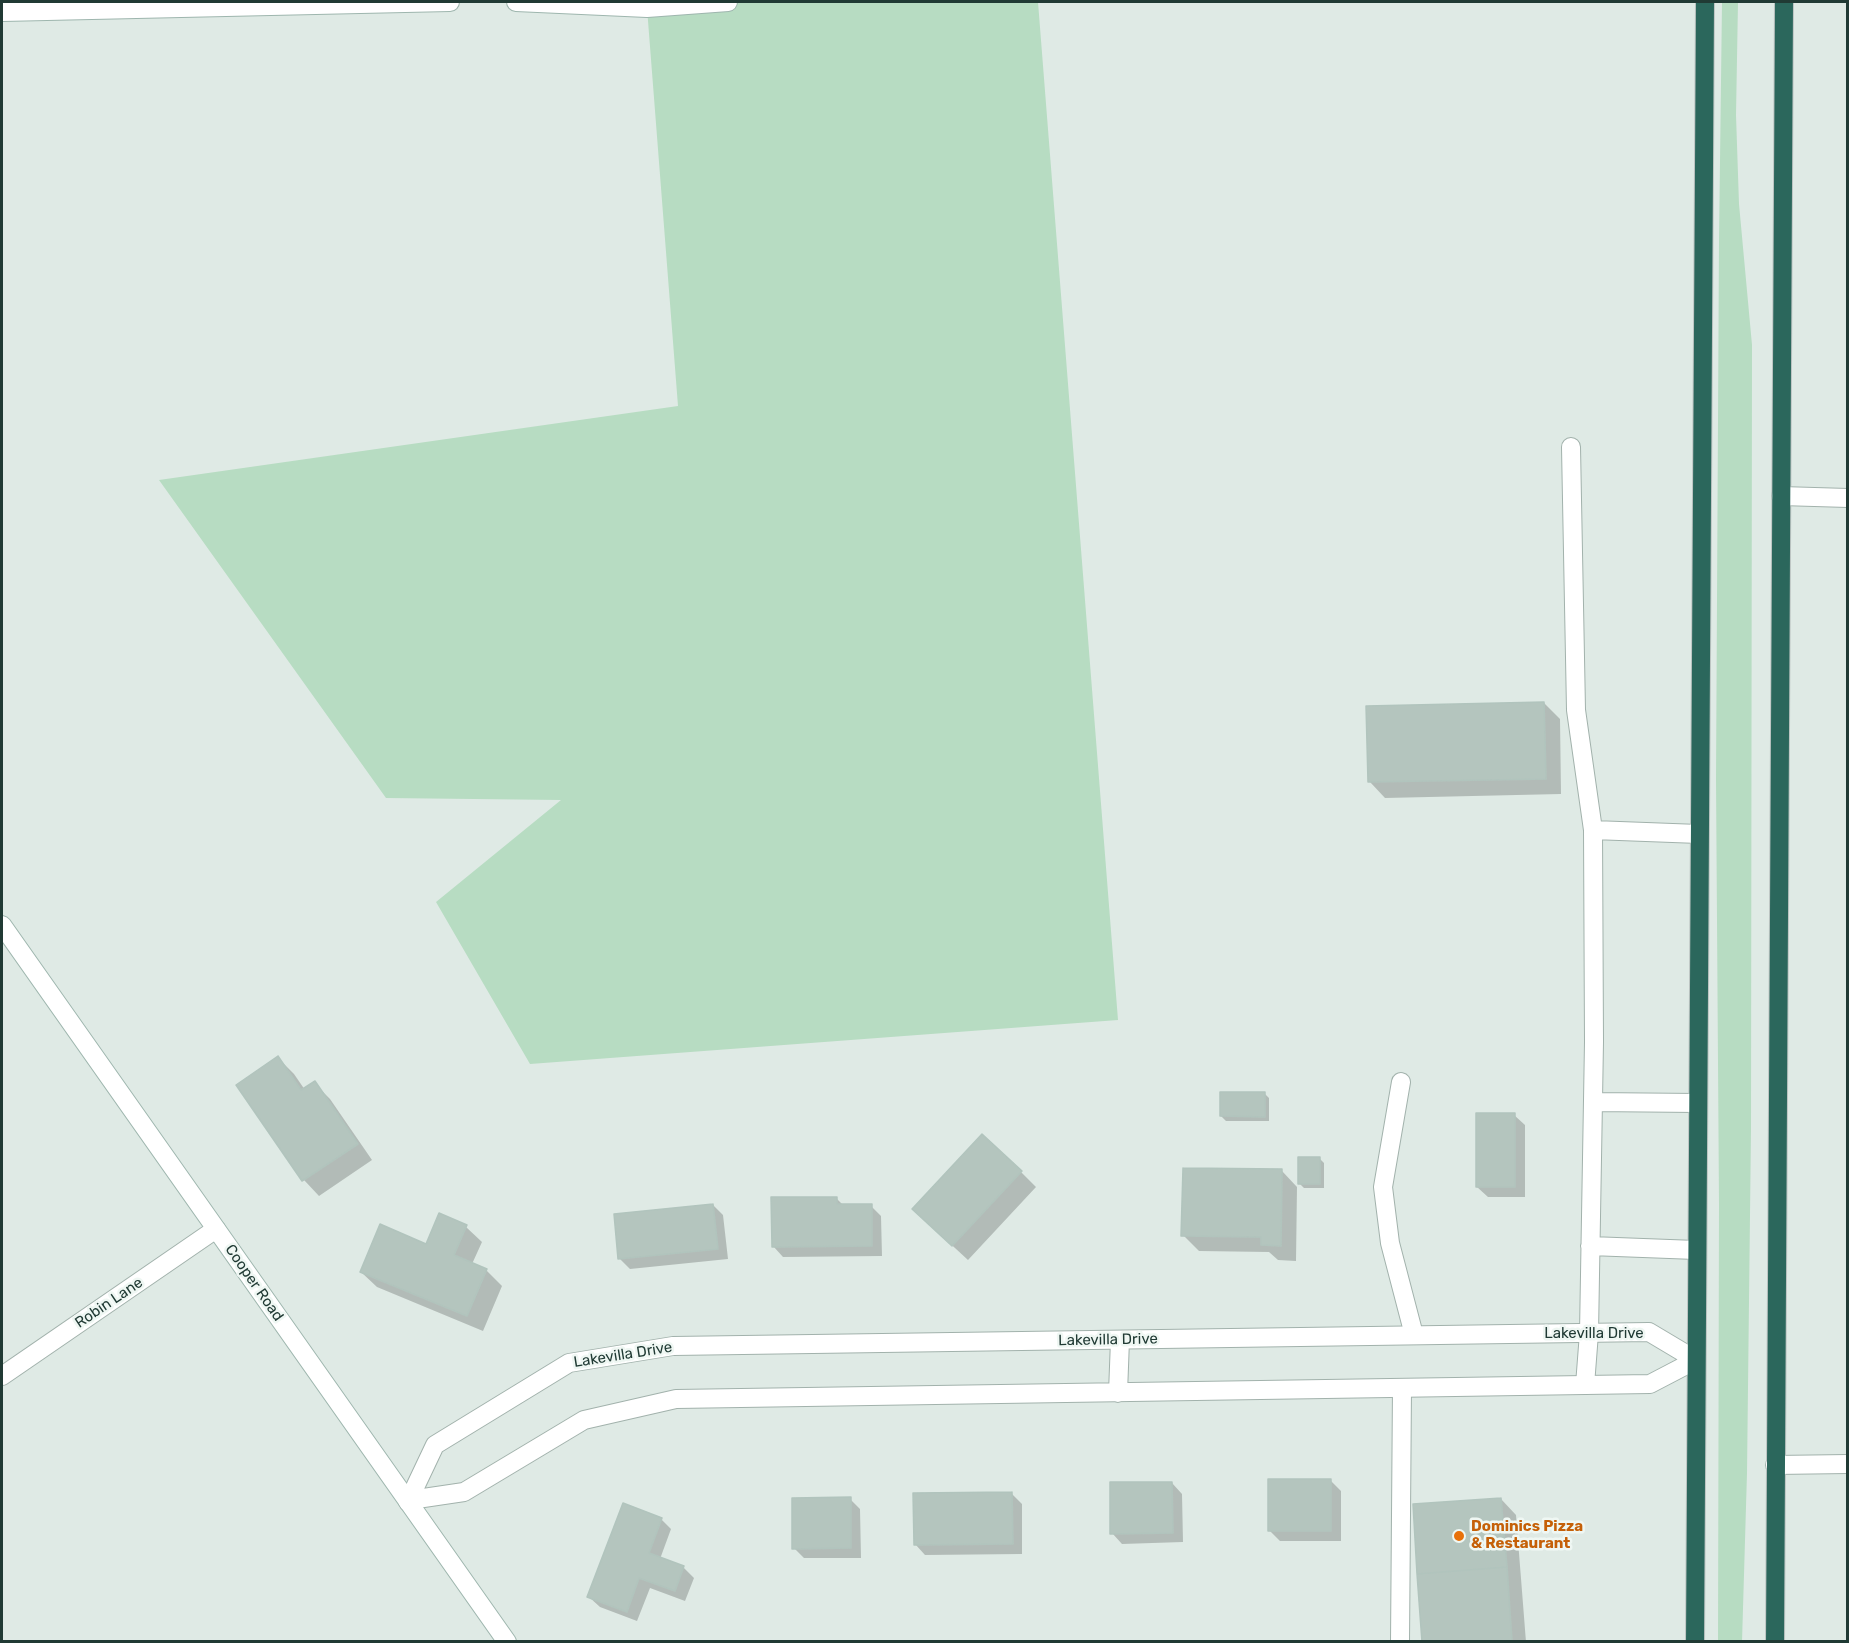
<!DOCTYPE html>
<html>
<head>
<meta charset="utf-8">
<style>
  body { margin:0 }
  #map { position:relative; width:1849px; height:1643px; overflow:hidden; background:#dfeae5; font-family:Rubik,sans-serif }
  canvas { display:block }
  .frame { position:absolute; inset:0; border:3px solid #203a34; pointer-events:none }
</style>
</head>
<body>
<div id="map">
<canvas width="1849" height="1643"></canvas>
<div class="frame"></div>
</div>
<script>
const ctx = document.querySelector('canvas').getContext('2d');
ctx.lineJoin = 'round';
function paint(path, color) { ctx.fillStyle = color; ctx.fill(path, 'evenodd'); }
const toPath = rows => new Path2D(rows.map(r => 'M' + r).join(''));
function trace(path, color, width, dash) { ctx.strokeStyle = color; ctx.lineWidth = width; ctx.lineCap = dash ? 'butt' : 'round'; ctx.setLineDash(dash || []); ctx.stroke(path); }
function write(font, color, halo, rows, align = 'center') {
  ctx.font = font + ' Rubik,sans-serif'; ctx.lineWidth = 5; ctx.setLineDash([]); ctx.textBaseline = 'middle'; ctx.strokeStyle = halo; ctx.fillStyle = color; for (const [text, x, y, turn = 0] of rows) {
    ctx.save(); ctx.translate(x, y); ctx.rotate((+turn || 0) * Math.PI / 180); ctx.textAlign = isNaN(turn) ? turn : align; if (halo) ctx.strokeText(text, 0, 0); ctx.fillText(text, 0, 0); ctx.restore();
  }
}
const green = toPath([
  [728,2,1038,2,1118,1020,530,1064,436,902,561,800,386,798,159,480,678,406,647,8],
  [1722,2,1738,2,1736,115,1739,204,1752,345,1751,1129,1747,1473,1742,1642,1718,1641,1719,1204,1716,779,1719,241]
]);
const shadow = toPath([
  [1544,703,1560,719,1561,794,1385,798,1370,782],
  [278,1058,294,1074,305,1090,314,1083,330,1099,372,1160,319,1196,304,1180,238,1085],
  [1264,1093,1269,1098,1269,1121,1226,1121,1221,1116],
  [1514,1115,1525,1125,1525,1197,1488,1197,1477,1187],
  [1320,1159,1324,1163,1324,1188,1304,1188,1299,1183],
  [1282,1171,1297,1187,1296,1261,1278,1260,1269,1252,1199,1251,1183,1235],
  [1021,1172,1036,1187,968,1260,930,1225],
  [836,1198,844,1206,871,1206,881,1216,882,1256,783,1257,773,1246],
  [713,1205,723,1215,728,1259,630,1269,620,1259],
  [466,1227,482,1242,472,1264,486,1270,502,1286,483,1331,377,1287,361,1272,427,1246],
  [1330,1480,1341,1491,1341,1541,1280,1541,1269,1530],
  [1172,1483,1182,1494,1183,1542,1122,1544,1112,1533],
  [1012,1494,1022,1504,1022,1554,925,1555,915,1544],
  [850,1499,860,1509,861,1558,804,1558,794,1548],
  [1501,1499,1516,1515,1526,1642,1424,1642],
  [661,1519,671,1529,660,1559,683,1567,694,1578,685,1601,650,1588,637,1621,600,1607,589,1597]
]);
const building = toPath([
  [1544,702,1546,779,1368,782,1366,706,1544,702],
  [278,1056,301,1090,315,1081,358,1144,302,1181,236,1085,278,1056],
  [1220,1092,1265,1092,1265,1117,1220,1116,1220,1092],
  [1476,1113,1515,1113,1515,1187,1476,1187,1476,1113],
  [982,1134,1022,1171,952,1246,912,1209,982,1134],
  [1298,1157,1320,1157,1320,1184,1298,1184,1298,1157],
  [1183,1168,1282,1169,1281,1246,1261,1245,1261,1237,1181,1236,1183,1168],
  [771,1197,837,1197,837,1204,872,1204,872,1246,772,1247,771,1197],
  [713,1204,718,1249,618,1259,614,1214,713,1204],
  [439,1213,467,1225,454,1255,487,1269,467,1316,360,1272,380,1224,426,1244,439,1213],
  [1268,1479,1331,1479,1331,1531,1268,1531,1268,1479],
  [1110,1482,1172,1482,1173,1533,1110,1534,1110,1482],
  [1012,1492,1013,1544,914,1545,913,1493,1012,1492],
  [851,1497,851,1548,792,1549,792,1498,851,1497],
  [1501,1498,1507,1567,1417,1574,1413,1504,1501,1498],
  [623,1503,662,1518,649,1553,684,1566,675,1591,639,1578,627,1612,587,1597,623,1503],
  [1507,1567,1512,1642,1422,1642,1417,1574,1507,1567]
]);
const lane = toPath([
  [1571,447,1576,710,1593,830,1594,1042,1589,1333,1585,1385],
  [1781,496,1848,498],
  [1593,830,1699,834],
  [1401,1082,1383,1187,1390,1243,1414,1335],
  [1593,1102,1697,1103],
  [1590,1246,1696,1250],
  [1775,1465,1848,1464],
  [1400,1642,1402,1388]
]);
const street = toPath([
  [2,1376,216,1229],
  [1118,1393,1120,1340],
  [410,1500,464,1492,584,1420,676,1399,1650,1384,1696,1360],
  [408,1502,435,1445,569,1363,673,1346,1649,1332,1696,1360]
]);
const secondary = toPath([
  [516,2,647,8,728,2],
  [2,12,450,2],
  [2,925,507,1642]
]);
const highway = toPath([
  [1695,1642,1705,2],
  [1775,1642,1784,2]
]);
const markers = [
  [1459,1536,6,"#e8710a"]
];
const streetNames = [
  ["Cooper Road",254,1283,55],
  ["Robin Lane",109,1303,-34],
  ["Lakevilla Drive",1594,1334],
  ["Lakevilla Drive",1108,1340,-1],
  ["Lakevilla Drive",623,1355,-9]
];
const foodNames = [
  ["Dominics Pizza",1471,1527],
  ["& Restaurant",1471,1544]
];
paint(green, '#b7dcc2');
paint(shadow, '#0003');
paint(building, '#b4c5be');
trace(building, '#b1c4bd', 1.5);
trace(lane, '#a2b2ac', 20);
trace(street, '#a2b2ac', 20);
trace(secondary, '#9eb6ae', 20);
trace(highway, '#bcc4c2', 20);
trace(lane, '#fff', 18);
trace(street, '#fff', 18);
trace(secondary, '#fff', 18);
trace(highway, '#2b675c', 18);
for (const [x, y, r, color] of markers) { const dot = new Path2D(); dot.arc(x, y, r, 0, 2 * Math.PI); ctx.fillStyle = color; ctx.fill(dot); trace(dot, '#eff7f3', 2); }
write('15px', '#203a34', '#eff7f3', streetNames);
write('bold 15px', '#c56008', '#eff7f3', foodNames, 'left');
</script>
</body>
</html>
